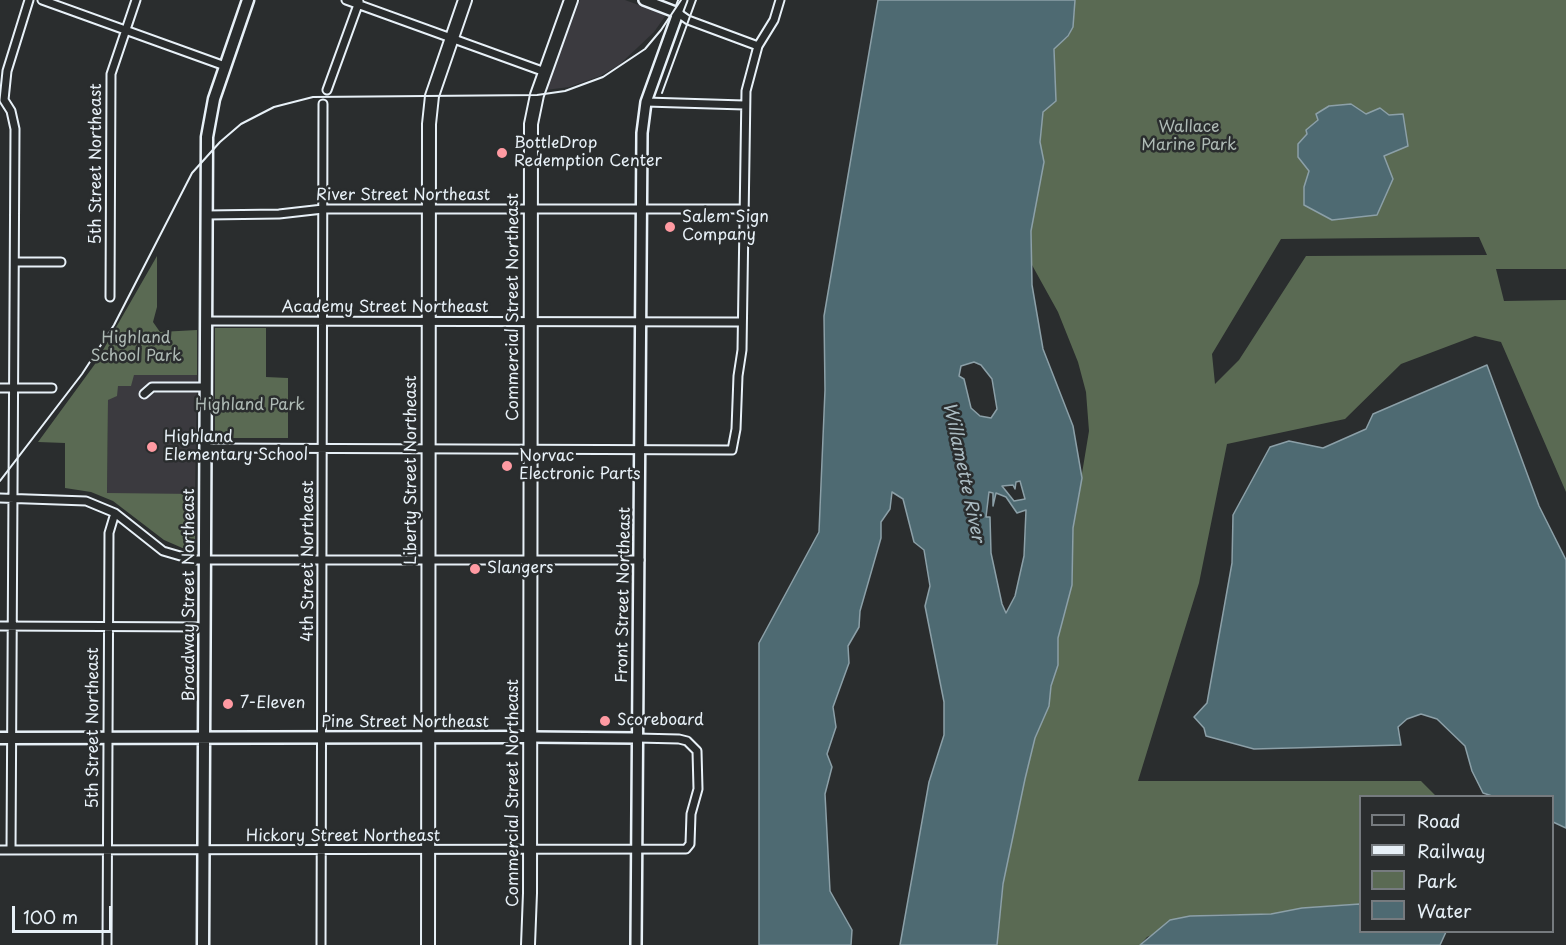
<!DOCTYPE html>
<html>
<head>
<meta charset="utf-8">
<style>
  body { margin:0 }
  #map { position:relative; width:1566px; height:945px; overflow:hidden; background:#2a2d2e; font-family:"Playpen Sans",sans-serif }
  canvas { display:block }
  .legend { position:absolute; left:1359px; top:795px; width:195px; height:138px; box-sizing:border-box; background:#2a2d2e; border:2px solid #767b7f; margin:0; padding:8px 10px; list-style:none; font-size:18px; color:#e8f1f8 }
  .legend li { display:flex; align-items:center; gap:12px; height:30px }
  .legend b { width:30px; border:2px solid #767b7f }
  .scale { position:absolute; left:12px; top:906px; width:100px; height:27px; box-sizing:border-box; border:3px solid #e8f1f8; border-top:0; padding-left:8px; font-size:18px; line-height:21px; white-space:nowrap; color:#e8f1f8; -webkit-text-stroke:4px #2a2d2e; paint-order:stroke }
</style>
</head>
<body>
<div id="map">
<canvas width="1566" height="945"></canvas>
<ul class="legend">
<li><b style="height:8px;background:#2a2d2e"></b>Road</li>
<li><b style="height:8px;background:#e8f1f8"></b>Railway</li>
<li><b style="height:16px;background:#5a6a53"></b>Park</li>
<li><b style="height:16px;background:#4e6a72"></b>Water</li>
</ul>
<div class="scale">100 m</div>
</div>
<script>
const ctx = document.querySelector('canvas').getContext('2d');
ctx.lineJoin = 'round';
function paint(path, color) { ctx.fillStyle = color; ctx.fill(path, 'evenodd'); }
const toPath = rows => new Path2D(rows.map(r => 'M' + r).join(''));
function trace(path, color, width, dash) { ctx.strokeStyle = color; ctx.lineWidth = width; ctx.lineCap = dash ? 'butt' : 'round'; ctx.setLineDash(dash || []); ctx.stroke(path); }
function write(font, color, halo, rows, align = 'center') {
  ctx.font = font + ' "Playpen Sans",sans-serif'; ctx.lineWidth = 5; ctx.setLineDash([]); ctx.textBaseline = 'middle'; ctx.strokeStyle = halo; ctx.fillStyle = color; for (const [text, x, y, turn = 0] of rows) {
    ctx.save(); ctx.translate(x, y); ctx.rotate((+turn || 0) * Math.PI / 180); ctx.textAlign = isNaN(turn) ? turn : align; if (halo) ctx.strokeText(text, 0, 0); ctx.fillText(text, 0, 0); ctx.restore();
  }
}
const built = toPath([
  [580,0,625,0,666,15,654,32,619,65,600,76,569,87,546,90],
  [134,375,197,375,195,494,107,494,108,400,118,386]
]);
const green = toPath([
  [1075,0,1566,0,1566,269,1496,269,1504,301,1566,300,1566,492,1501,342,1475,336,1401,364,1345,419,1227,444,1199,583,1138,781,1421,781,1436,796,1360,796,1360,904,1302,908,1271,914,1202,915,1147,937,1140,945,997,945,1003,884,1025,779,1035,738,1049,706,1051,686,1058,665,1058,638,1072,585,1073,528,1089,431,1086,392,1078,362,1058,312,1032,265,1031,231,1044,162,1040,142,1043,112,1056,101,1054,48,1068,37,1073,27],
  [1479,237,1487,255,1306,256,1239,360,1215,384,1212,354,1281,239],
  [157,256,157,307,153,322,160,332,197,330,197,375,134,375,131,386,118,386,117,396,108,400,107,493,195,494,195,544,187,550,164,540,113,501,91,492,65,488,65,443,38,442,95,364],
  [215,328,266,328,266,377,288,378,288,438,215,438]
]);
const water = toPath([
  [878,0,1075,0,1073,27,1068,36,1054,49,1056,101,1043,112,1040,142,1044,162,1031,231,1032,285,1043,349,1073,426,1082,478,1073,528,1072,585,1058,638,1058,665,1051,686,1049,706,1035,738,1025,779,1003,884,997,945,900,945,929,782,944,735,944,702,925,606,930,586,924,550,914,542,903,499,892,492,890,509,881,522,881,538,860,611,859,627,848,646,849,663,833,707,836,727,827,754,832,767,825,794,830,891,852,930,851,945,759,945,759,643,819,532,825,390,824,316,878,0],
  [974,362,981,365,992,379,997,409,991,418,980,416,971,408,964,379,959,376,961,366,974,362],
  [1020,481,1025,499,1014,501,1002,486,1013,485,1015,489,1016,482,1020,481],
  [989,492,993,493,993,506,996,493,1006,497,1017,513,1026,510,1024,556,1015,596,1006,613,1002,604,991,553,990,517,986,517,989,492],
  [1351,104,1366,114,1380,108,1389,115,1403,114,1408,146,1384,156,1393,179,1377,215,1332,220,1304,205,1304,187,1309,171,1298,157,1298,144,1307,134,1306,130,1318,120,1316,114,1329,106,1351,104],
  [1487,365,1539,506,1566,560,1566,828,1553,822,1552,796,1492,796,1483,793,1472,771,1465,746,1437,719,1421,714,1407,719,1398,727,1401,745,1254,749,1206,736,1204,728,1194,717,1207,703,1232,563,1233,515,1270,447,1289,441,1323,448,1366,429,1373,414,1487,365],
  [1360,904,1360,932,1446,932,1440,945,1140,945,1170,920,1190,916,1271,914,1302,908,1360,904]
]);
const minor = toPath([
  [42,0,225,66],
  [346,0,545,72],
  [683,0,678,13,688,20,758,46],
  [327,90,359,2],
  [646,102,744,105],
  [207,215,279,214,323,209,743,209],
  [15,262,61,262],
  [110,297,111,74,136,0],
  [207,321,742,322],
  [0,388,52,388],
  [144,394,152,387,206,387],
  [206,448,732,450,736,429,738,376,742,350,746,91,758,46,774,20,780,0],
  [0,498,86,501,115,513,163,551,194,560,640,560],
  [0,626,205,627],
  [0,850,686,849,690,844,691,814,698,789,697,751,687,741,679,739,637,738],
  [11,850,15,129,11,111,4,100,7,71,29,0],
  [107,945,109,533,115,513],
  [321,945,323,104]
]);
const tertiary = toPath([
  [531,737,637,738],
  [636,945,642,133,646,102,678,13,644,0]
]);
const secondary = toPath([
  [0,738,531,737],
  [203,945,207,137,214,99,248,0]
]);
const trunk = toPath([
  [428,945,429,124,432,96,465,0],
  [528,945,530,893,531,124,537,95,571,0]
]);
const rail = toPath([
  [662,93,696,0],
  [0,481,82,374,114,325,192,173,220,142,241,124,274,107,313,97,537,95,565,91,603,77,645,49,661,30,681,0]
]);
const markers = [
  [502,153,6,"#ff9aa2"],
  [670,227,6,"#ff9aa2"],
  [152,447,6,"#ff9aa2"],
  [507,466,6,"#ff9aa2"],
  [475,569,6,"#ff9aa2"],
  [228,704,6,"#ff9aa2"],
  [605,721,6,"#ff9aa2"]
];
const parkNames = [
  ["Wallace",1189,128],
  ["Marine Park",1189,146],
  ["Highland",136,339],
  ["School Park",136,357],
  ["Highland Park",250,406]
];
const poiNames = [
  ["BottleDrop",514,144],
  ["Redemption Center",514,162],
  ["Salem Sign",682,218],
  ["Company",682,236],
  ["Highland",164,438],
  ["Elementary School",164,456],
  ["Norvac",519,457],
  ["Electronic Parts",519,475],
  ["Slangers",487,569],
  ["7-Eleven",240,704],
  ["Scoreboard",617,721]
];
const streetNames = [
  ["5th Street Northeast",97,164,-90],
  ["River Street Northeast",403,196],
  ["Commercial Street Northeast",514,307,-90],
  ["Academy Street Northeast",385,308],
  ["Liberty Street Northeast",412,470,-90],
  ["4th Street Northeast",309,561,-90],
  ["Broadway Street Northeast",190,595,-90],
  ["Front Street Northeast",624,595,-89],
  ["Pine Street Northeast",405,723],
  ["5th Street Northeast",94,728,-90],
  ["Commercial Street Northeast",514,793,-90],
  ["Hickory Street Northeast",343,837]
];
const waterNames = [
  ["Willamette River",963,472,78]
];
paint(built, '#3b3a3f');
paint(green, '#5a6a53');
paint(water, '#4e6a72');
trace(water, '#8ca0a8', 1.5);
trace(minor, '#e8f1f8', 11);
trace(tertiary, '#e8f1f8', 14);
trace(secondary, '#e8f1f8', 15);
trace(trunk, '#e8f1f8', 16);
trace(minor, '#2a2d2e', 7);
trace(tertiary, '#2a2d2e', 9);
trace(secondary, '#2a2d2e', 10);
trace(trunk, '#2a2d2e', 12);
trace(rail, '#e8f1f8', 2);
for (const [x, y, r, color] of markers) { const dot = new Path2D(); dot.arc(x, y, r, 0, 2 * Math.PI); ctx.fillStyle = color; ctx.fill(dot); trace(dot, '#2a2d2e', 2); }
write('16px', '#afbbb6', '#2a2d2e', parkNames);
write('16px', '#e8f1f8', '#2a2d2e', poiNames, 'left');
write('16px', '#e8f1f8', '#2a2d2e', streetNames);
write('italic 18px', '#aabbc2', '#2a2d2e', waterNames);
</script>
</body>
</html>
